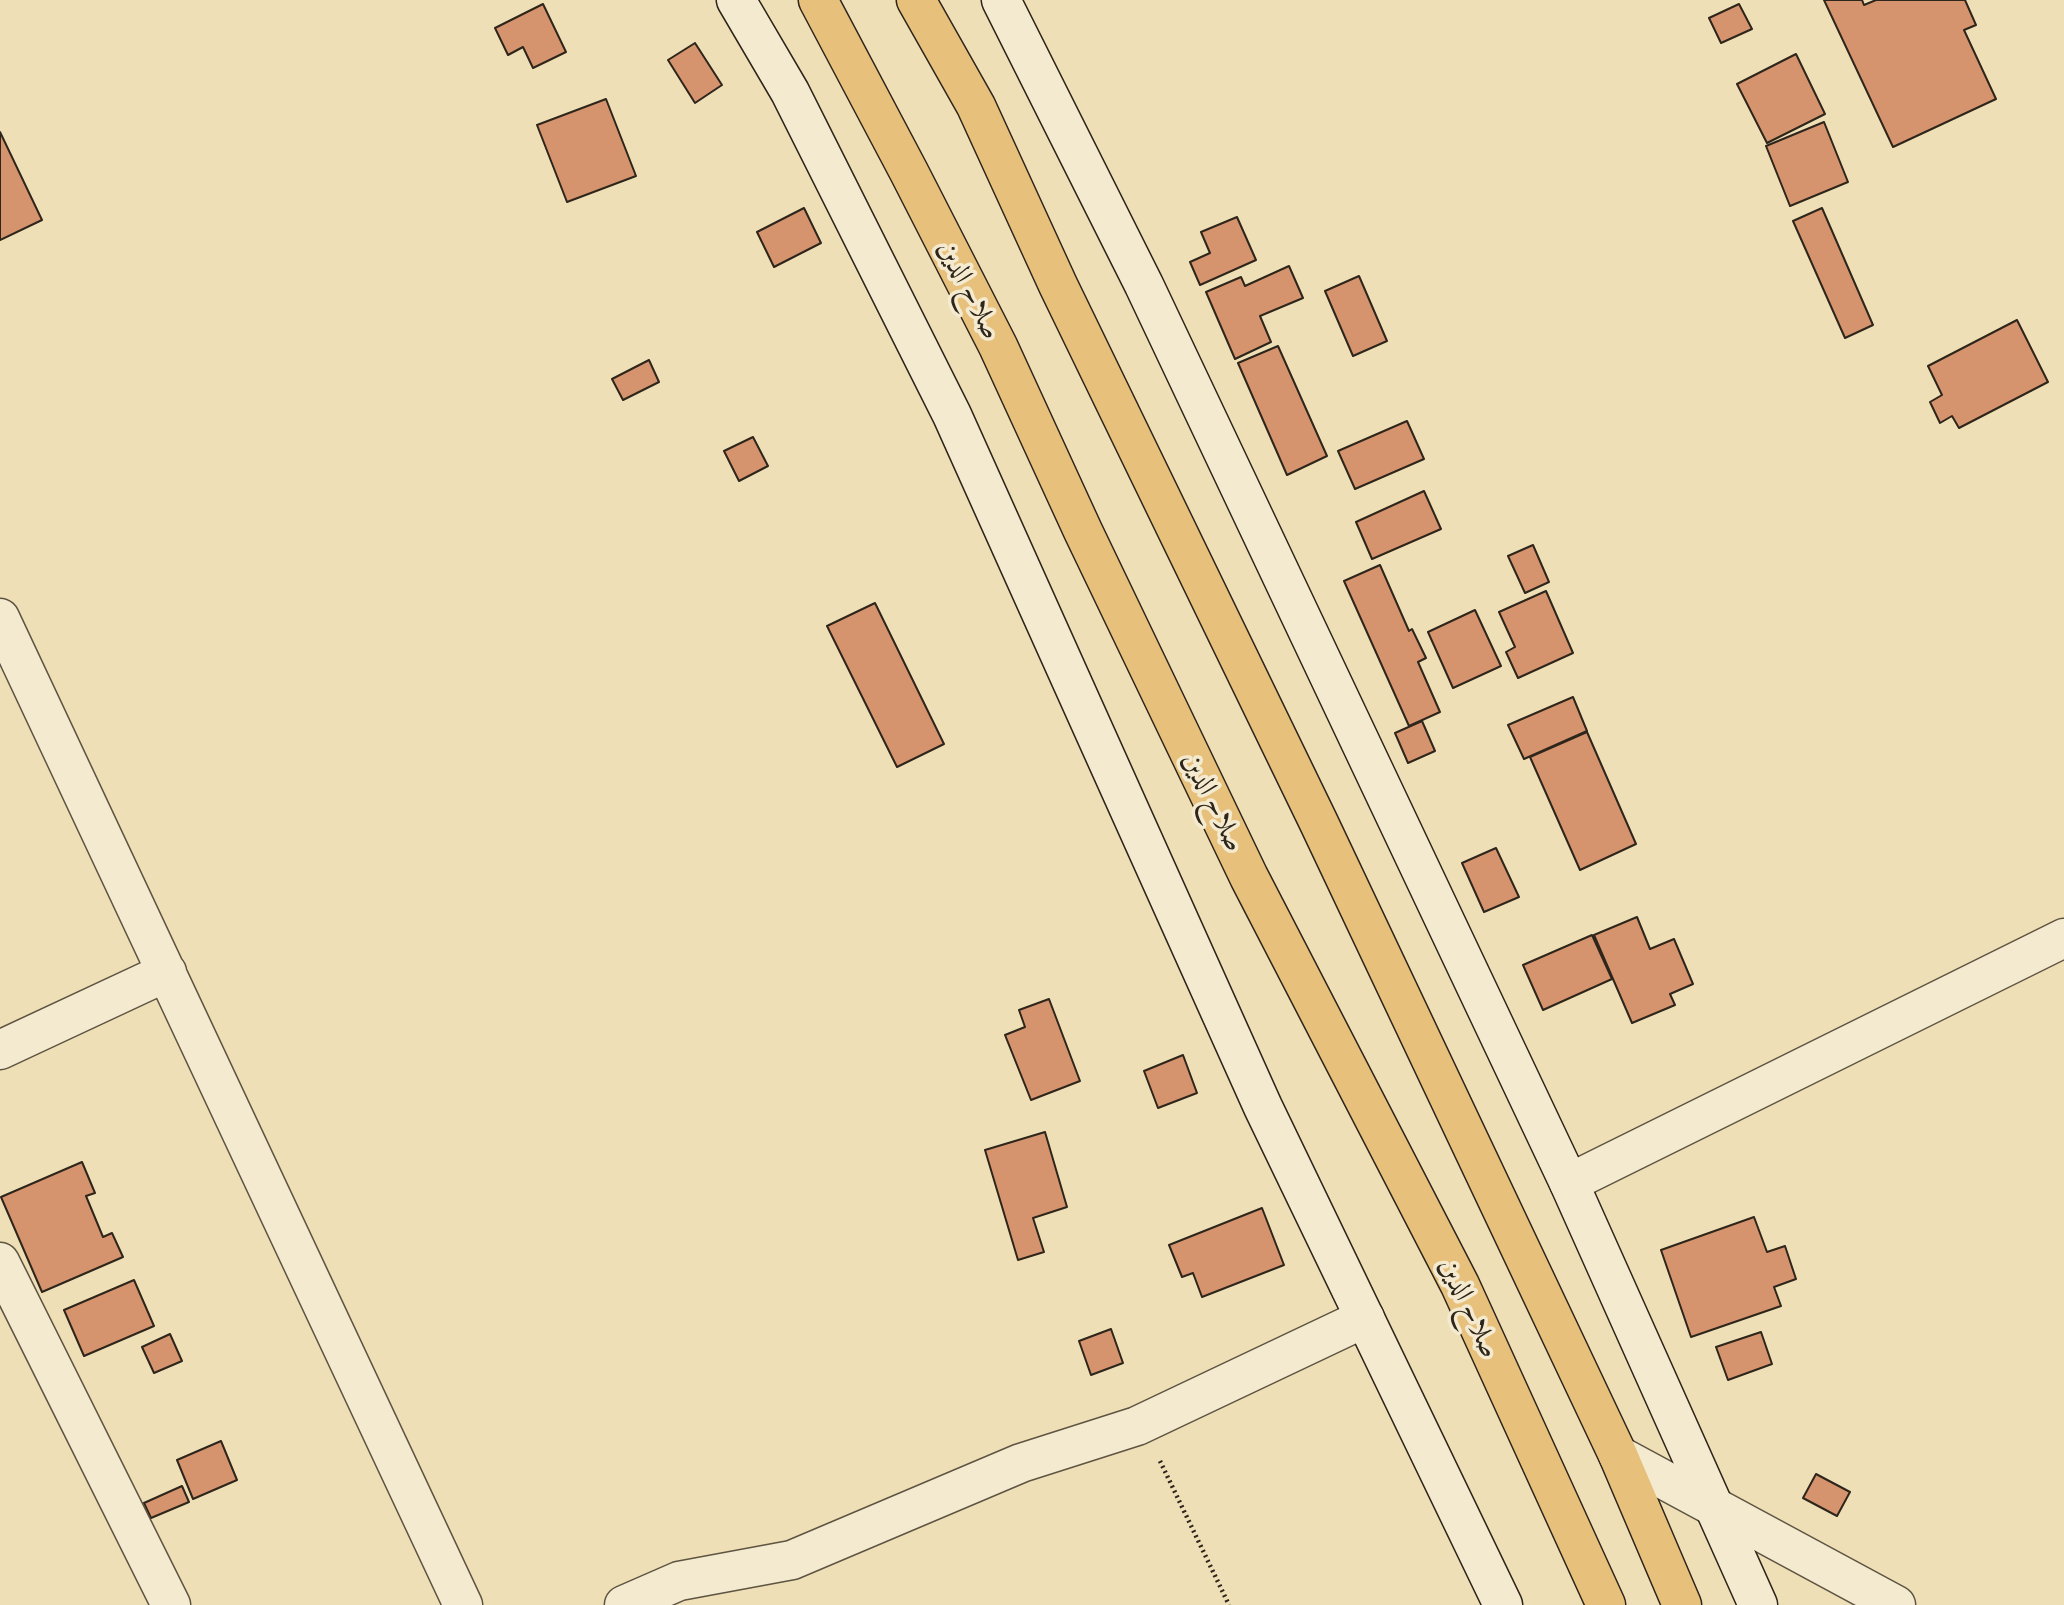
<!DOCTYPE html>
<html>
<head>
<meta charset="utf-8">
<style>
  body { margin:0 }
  canvas { display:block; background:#eedfb6 }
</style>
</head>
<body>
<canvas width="2064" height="1605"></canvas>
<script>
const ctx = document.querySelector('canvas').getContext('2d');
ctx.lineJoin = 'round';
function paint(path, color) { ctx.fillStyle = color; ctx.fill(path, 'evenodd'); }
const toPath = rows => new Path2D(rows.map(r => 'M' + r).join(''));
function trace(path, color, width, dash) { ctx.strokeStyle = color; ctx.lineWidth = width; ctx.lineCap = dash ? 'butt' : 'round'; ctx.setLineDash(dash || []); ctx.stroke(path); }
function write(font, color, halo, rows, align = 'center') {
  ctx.font = font + ' "EB Garamond",Amiri,serif'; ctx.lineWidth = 7; ctx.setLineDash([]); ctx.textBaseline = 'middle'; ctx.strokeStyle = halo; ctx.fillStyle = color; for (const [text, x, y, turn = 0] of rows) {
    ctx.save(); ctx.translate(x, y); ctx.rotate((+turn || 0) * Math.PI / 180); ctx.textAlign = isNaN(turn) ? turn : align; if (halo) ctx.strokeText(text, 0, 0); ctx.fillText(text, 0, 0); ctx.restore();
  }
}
const building = toPath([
  [1824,0,1862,0,1864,5,1876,0,1965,0,1976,25,1964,30,1996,99,1893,147,1824,0],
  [543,4,566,52,533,68,523,47,508,55,495,28,543,4],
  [1739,4,1752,29,1721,43,1709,18,1739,4],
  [695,43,722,85,695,103,668,60,695,43],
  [1796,54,1825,114,1767,143,1737,84,1796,54],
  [606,99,636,176,567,202,537,125,606,99],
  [1824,122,1848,182,1790,206,1766,146,1824,122],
  [0,132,42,220,0,240,0,132],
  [804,208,821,243,774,267,757,232,804,208],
  [1822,208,1873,325,1845,338,1793,221,1822,208],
  [1237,217,1256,260,1200,285,1190,262,1210,253,1201,232,1237,217],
  [1289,266,1303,298,1260,316,1271,342,1235,359,1206,292,1241,277,1245,286,1289,266],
  [1359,276,1387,341,1353,356,1325,291,1359,276],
  [2017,320,2048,382,1959,428,1952,416,1940,423,1930,402,1942,395,1928,366,2017,320],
  [1278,346,1327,456,1287,475,1238,363,1278,346],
  [649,360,659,382,623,400,612,379,649,360],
  [1407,421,1424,459,1355,489,1338,451,1407,421],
  [753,437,768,466,739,481,724,451,753,437],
  [1424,491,1441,529,1372,559,1356,522,1424,491],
  [1533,545,1549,582,1525,593,1508,556,1533,545],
  [1380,565,1409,631,1412,629,1426,658,1418,662,1440,712,1409,726,1344,581,1380,565],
  [1546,591,1573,653,1518,678,1506,652,1515,647,1499,612,1546,591],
  [875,603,944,744,897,767,827,626,875,603],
  [1475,610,1501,666,1453,688,1428,632,1475,610],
  [1573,697,1587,731,1524,759,1508,725,1573,697],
  [1422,721,1435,751,1408,763,1395,733,1422,721],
  [1587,732,1636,844,1580,870,1530,757,1587,732],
  [1496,848,1519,897,1484,912,1462,863,1496,848],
  [1637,917,1650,949,1674,939,1693,984,1670,994,1675,1005,1632,1023,1594,935,1637,917],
  [1592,935,1612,979,1543,1010,1523,965,1592,935],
  [1049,999,1080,1081,1031,1100,1005,1035,1025,1027,1019,1010,1049,999],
  [1183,1055,1197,1093,1158,1108,1144,1071,1183,1055],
  [1045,1132,1067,1207,1033,1218,1044,1252,1018,1260,985,1150,1045,1132],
  [82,1162,95,1193,86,1196,103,1237,112,1233,123,1257,42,1292,1,1197,82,1162],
  [1262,1208,1284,1265,1202,1297,1193,1273,1182,1277,1169,1245,1262,1208],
  [1754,1217,1767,1252,1785,1246,1796,1279,1774,1287,1781,1306,1691,1337,1661,1250,1754,1217],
  [134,1280,154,1326,84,1356,64,1310,134,1280],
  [1111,1329,1123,1363,1091,1375,1079,1341,1111,1329],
  [1761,1332,1772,1364,1728,1380,1716,1347,1761,1332],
  [170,1334,182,1361,154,1373,142,1347,170,1334],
  [221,1441,237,1480,193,1499,177,1460,221,1441],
  [1816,1474,1850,1492,1837,1516,1803,1498,1816,1474],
  [182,1486,189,1502,151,1518,144,1503,182,1486]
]);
const path = toPath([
  [1160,1461,1229,1605]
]);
const minor = toPath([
  [0,618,463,1605],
  [0,1050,167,972],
  [1569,1183,2064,938],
  [0,1262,171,1605],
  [1618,1455,1896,1605],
  [624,1605,679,1581,792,1560,1021,1463,1137,1426,1365,1318]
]);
const secondary = toPath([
  [736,0,790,92,952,415,1263,1107,1503,1605],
  [1001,0,1144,285,1569,1183,1758,1605]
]);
const trunk = toPath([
  [818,0,909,172,998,346,1083,531,1249,877,1460,1285,1606,1605],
  [916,0,976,106,1058,285,1318,821,1618,1455,1682,1605]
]);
const streetNames = [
  ["صلاح الدين",969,290,63],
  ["صلاح الدين",1213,802,64],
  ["صلاح الدين",1469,1308,65]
];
paint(building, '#d5946e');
trace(building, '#2e251b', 2);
trace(minor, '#5e5442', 41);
trace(secondary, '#2e251b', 41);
trace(trunk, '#2e251b', 41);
trace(path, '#2e251b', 4.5, [2, 3.5]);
trace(minor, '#f4ead0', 38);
trace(secondary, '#f4ead0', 38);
trace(trunk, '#e7c07b', 38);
write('28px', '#2e251b', '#f4ead0', streetNames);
</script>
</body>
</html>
